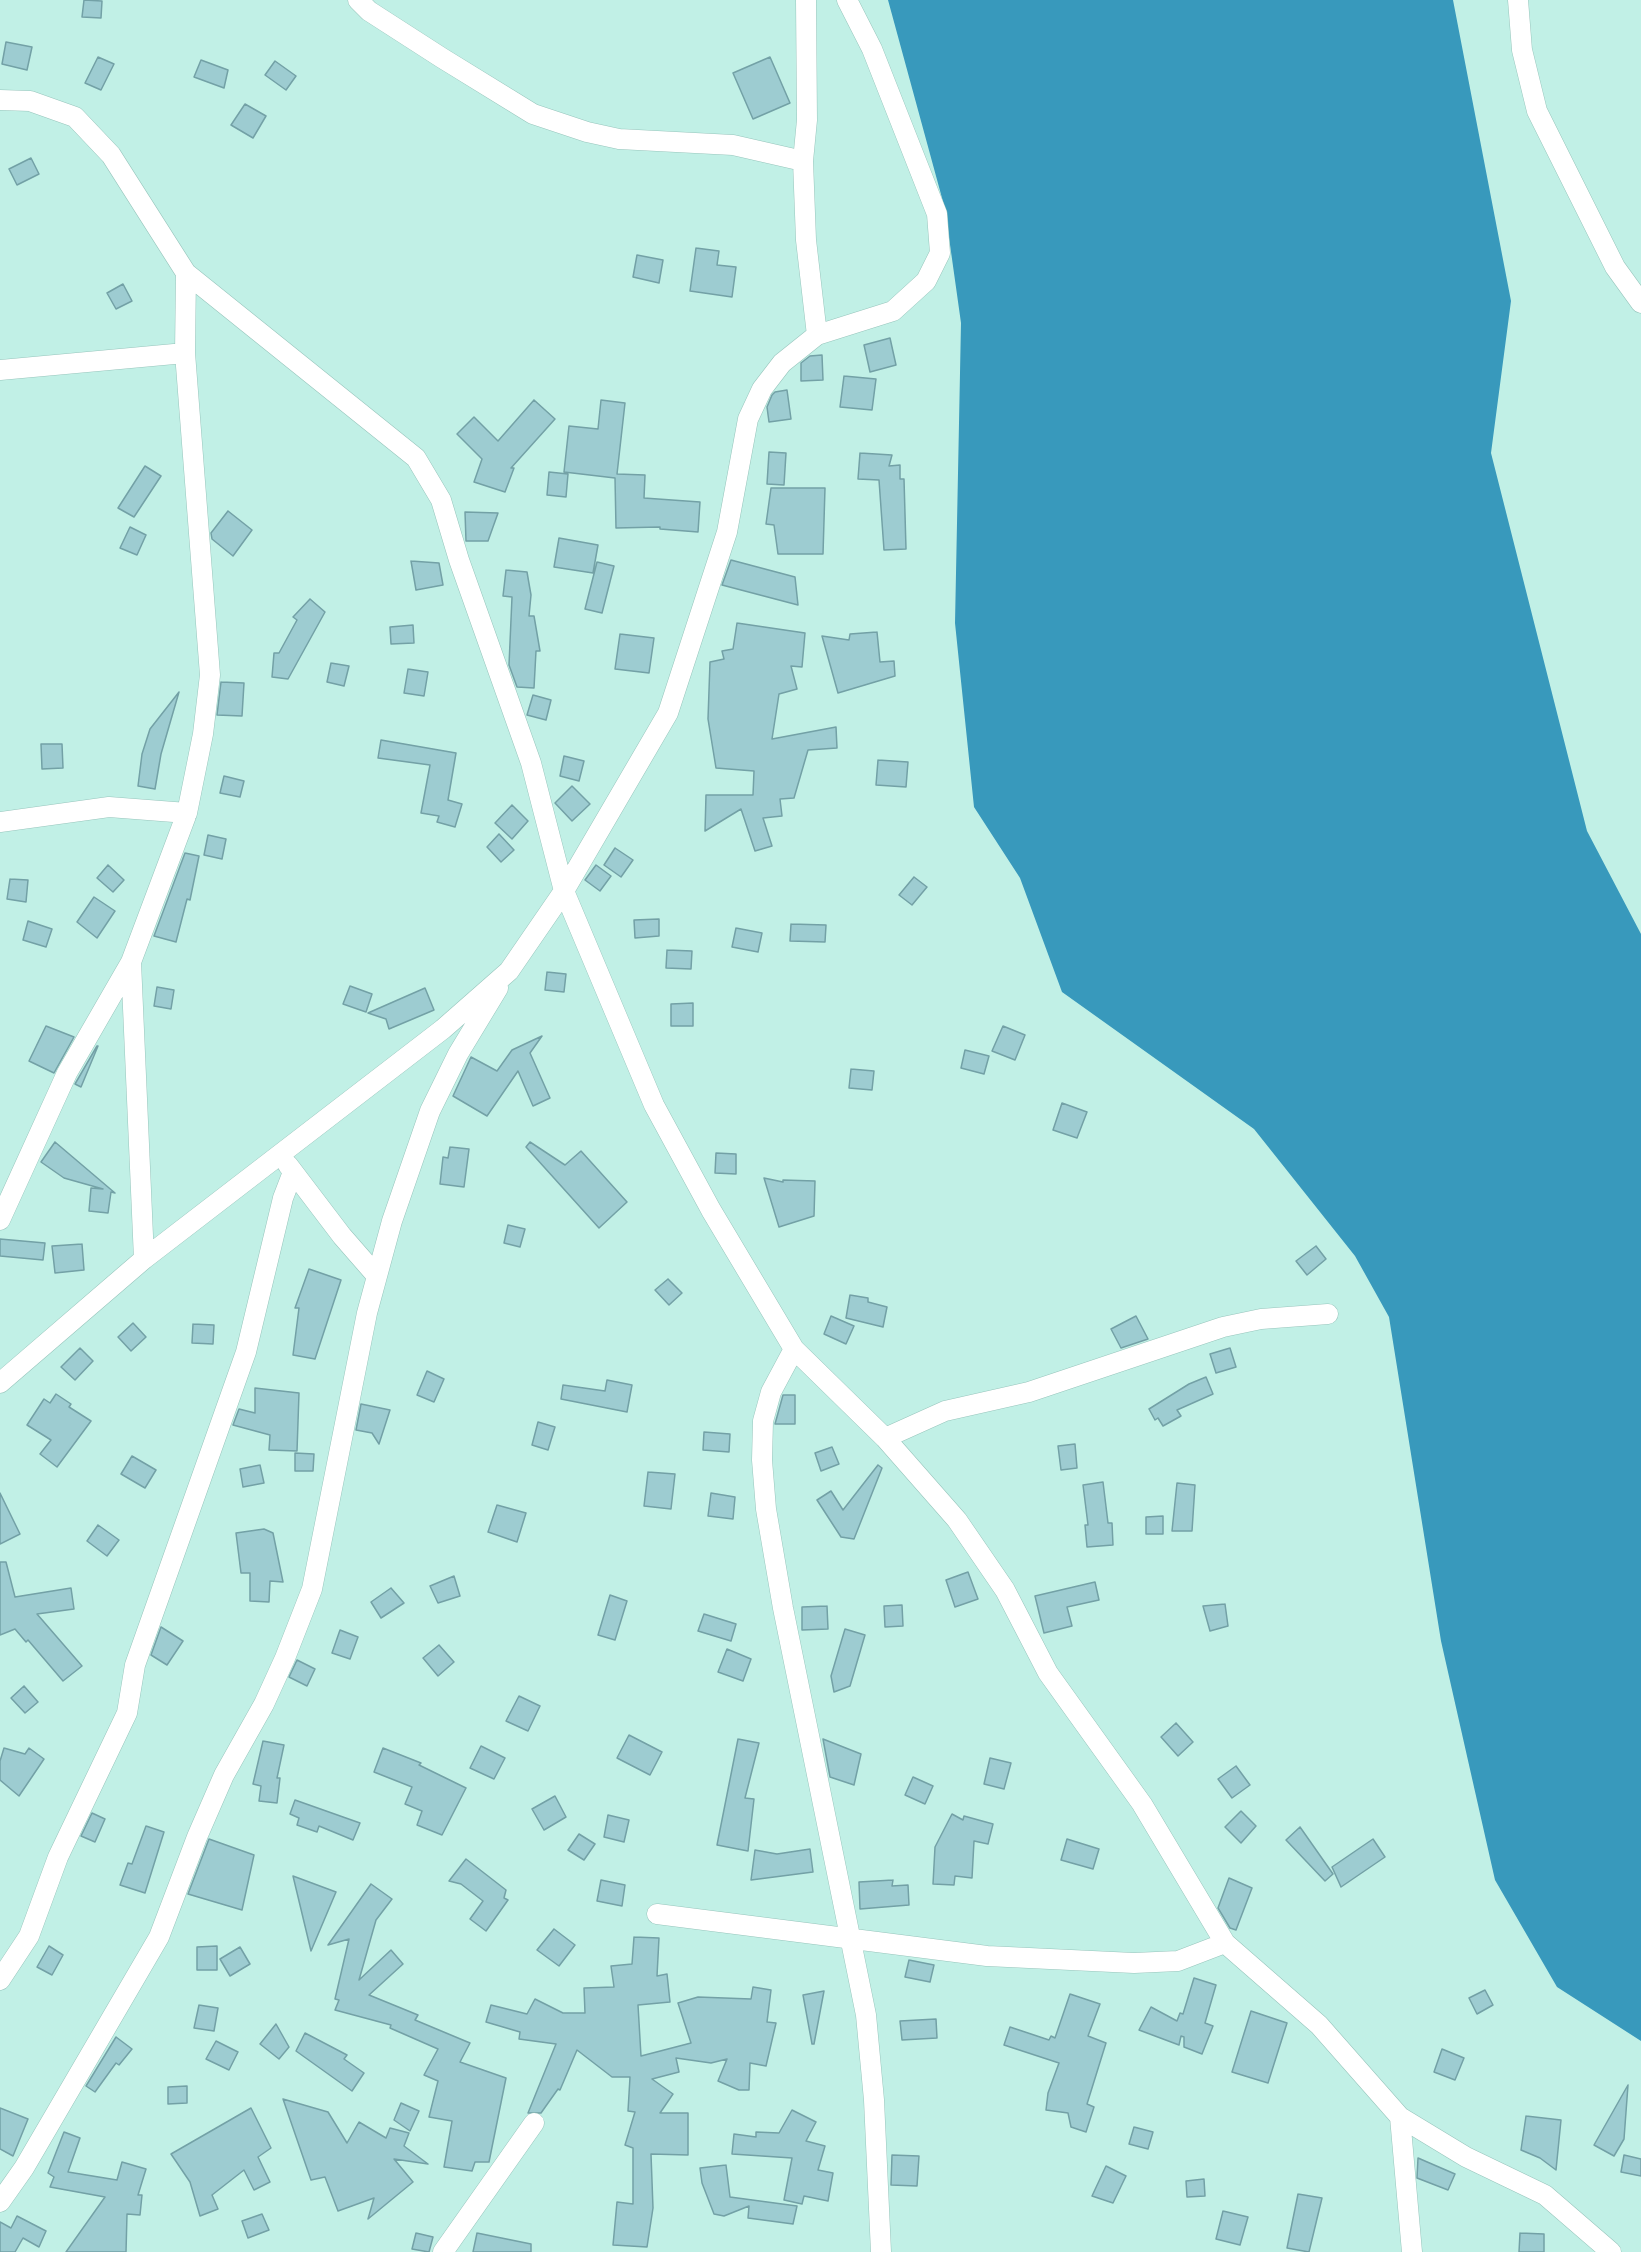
<!DOCTYPE html>
<html>
<head>
<meta charset="utf-8">
<style>
  body { margin:0 }
  canvas { display:block; background:#c1f0e6 }
</style>
</head>
<body>
<canvas width="1641" height="2252"></canvas>
<script>
const ctx = document.querySelector('canvas').getContext('2d');
ctx.lineJoin = 'round';
function paint(path, color) { ctx.fillStyle = color; ctx.fill(path, 'evenodd'); }
const toPath = rows => new Path2D(rows.map(r => 'M' + r).join(''));
function trace(path, color, width, dash) { ctx.strokeStyle = color; ctx.lineWidth = width; ctx.lineCap = dash ? 'butt' : 'round'; ctx.setLineDash(dash || []); ctx.stroke(path); }
const water = toPath([
  [888,0,1453,0,1511,301,1491,453,1587,831,1641,934,1641,2041,1557,1987,1495,1880,1441,1641,1389,1317,1355,1256,1254,1129,1062,992,1020,878,974,807,955,623,961,323,945,209]
]);
const building = toPath([
  [84,0,102,1,101,18,82,17,84,0],
  [6,42,32,47,27,70,2,64,6,42],
  [98,57,114,64,101,90,85,83,98,57],
  [770,57,790,103,753,119,733,73,770,57],
  [201,60,228,70,224,88,194,77,201,60],
  [275,61,296,76,286,90,265,75,275,61],
  [245,104,266,116,253,138,231,125,245,104],
  [31,158,39,174,17,185,9,169,31,158],
  [696,248,719,251,717,265,736,267,732,297,690,291,696,248],
  [637,255,663,260,659,283,633,277,637,255],
  [123,284,132,301,116,309,107,293,123,284],
  [890,338,896,365,870,372,864,345,890,338],
  [822,355,823,380,801,381,801,363,810,356,822,355],
  [844,376,876,379,872,410,840,407,844,376],
  [787,390,791,419,769,422,767,407,772,395,775,392,787,390],
  [534,400,555,419,511,468,514,468,505,492,474,482,482,459,457,434,474,417,498,441,534,400],
  [601,400,625,403,617,474,645,475,644,498,700,502,698,532,660,529,660,527,616,528,615,478,564,472,569,426,598,429,601,400],
  [769,452,786,453,784,485,767,484,769,452],
  [860,453,892,455,889,466,900,465,900,479,904,479,906,549,884,550,879,480,858,479,860,453],
  [145,466,161,476,134,517,118,508,145,466],
  [549,472,568,474,566,497,547,495,549,472],
  [771,488,825,488,823,554,778,554,774,525,766,524,771,488],
  [228,511,252,530,233,556,212,539,211,533,228,511],
  [465,512,498,513,488,541,466,541,465,512],
  [130,527,146,535,137,555,120,548,130,527],
  [559,538,598,545,593,573,554,567,559,538],
  [731,560,795,577,798,605,722,585,731,560],
  [411,561,439,563,443,585,416,590,411,561],
  [597,562,614,566,602,613,585,609,597,562],
  [506,570,527,572,531,595,529,616,534,616,540,651,536,651,534,688,517,687,509,665,512,597,503,596,506,570],
  [310,599,325,612,288,679,272,677,274,653,279,653,297,620,293,617,310,599],
  [737,623,805,633,802,667,791,666,797,689,779,694,772,739,836,727,837,748,808,750,794,798,780,799,782,816,763,818,772,846,755,851,741,809,705,831,706,795,753,795,754,771,716,768,708,719,710,662,724,659,722,651,733,649,737,623],
  [413,625,414,643,391,644,390,627,413,625],
  [877,632,880,662,894,661,895,676,838,693,822,636,849,640,850,634,877,632],
  [620,634,654,638,649,673,615,669,620,634],
  [331,663,349,666,344,686,327,682,331,663],
  [408,669,428,672,424,696,404,693,408,669],
  [221,682,244,683,242,716,217,715,221,682],
  [179,692,161,754,155,789,138,786,142,754,150,729,179,692],
  [533,695,551,700,546,720,527,715,533,695],
  [381,740,456,753,448,800,462,804,455,827,437,822,439,816,421,813,430,765,378,758,381,740],
  [41,744,62,744,63,768,42,769,41,744],
  [564,756,584,761,579,781,560,776,564,756],
  [878,760,908,762,906,787,876,785,878,760],
  [224,776,244,781,240,797,220,793,224,776],
  [572,786,590,804,572,821,555,803,572,786],
  [512,805,528,821,512,839,495,823,512,805],
  [499,834,514,850,501,862,487,847,499,834],
  [208,835,226,839,222,859,204,855,208,835],
  [615,848,633,860,621,877,604,865,615,848],
  [185,853,199,856,190,900,187,899,176,942,154,936,185,853],
  [108,865,124,880,113,892,97,878,108,865],
  [596,865,611,876,600,891,585,880,596,865],
  [914,877,927,887,912,905,899,895,914,877],
  [10,879,28,880,26,902,7,899,10,879],
  [94,897,115,911,97,938,77,922,94,897],
  [659,919,659,936,635,938,634,920,659,919],
  [28,921,52,929,46,947,23,940,28,921],
  [791,924,826,925,825,942,790,941,791,924],
  [736,928,762,933,758,952,732,947,736,928],
  [667,950,692,951,691,969,666,968,667,950],
  [547,972,566,974,564,992,545,990,547,972],
  [350,986,372,994,366,1012,343,1004,350,986],
  [157,987,174,990,171,1009,154,1006,157,987],
  [425,988,434,1010,389,1029,386,1019,368,1013,425,988],
  [693,1003,693,1026,671,1026,671,1004,693,1003],
  [46,1026,74,1037,54,1073,29,1061,46,1026],
  [1003,1026,1025,1035,1015,1060,992,1051,1003,1026],
  [542,1036,530,1053,550,1098,533,1106,518,1071,487,1116,453,1096,471,1057,497,1071,512,1050,542,1036],
  [97,1046,98,1046,81,1087,75,1084,97,1046],
  [965,1050,989,1056,984,1074,961,1068,965,1050],
  [851,1069,874,1071,872,1090,849,1088,851,1069],
  [1062,1103,1087,1112,1077,1138,1053,1130,1062,1103],
  [55,1142,115,1193,111,1192,108,1213,89,1211,91,1188,103,1189,64,1178,41,1162,55,1142],
  [530,1142,565,1165,581,1151,627,1202,599,1228,526,1147,530,1142],
  [450,1147,469,1149,464,1187,440,1184,443,1157,448,1158,450,1147],
  [716,1153,736,1154,736,1174,715,1173,716,1153],
  [764,1178,783,1182,783,1180,815,1181,814,1216,779,1227,764,1178],
  [508,1225,525,1229,520,1247,504,1243,508,1225],
  [0,1239,45,1243,43,1260,0,1256,0,1239],
  [82,1244,84,1270,55,1273,52,1246,82,1244],
  [1316,1246,1326,1259,1307,1275,1296,1261,1316,1246],
  [309,1269,341,1280,315,1359,293,1355,299,1308,295,1308,309,1269],
  [668,1279,682,1293,669,1305,655,1290,668,1279],
  [850,1295,868,1298,868,1302,887,1307,883,1327,846,1318,850,1295],
  [831,1316,854,1326,846,1344,824,1334,831,1316],
  [1136,1316,1148,1339,1121,1348,1111,1329,1136,1316],
  [133,1323,146,1337,131,1351,118,1337,133,1323],
  [193,1324,214,1325,213,1344,192,1343,193,1324],
  [80,1348,93,1361,75,1380,61,1367,80,1348],
  [1230,1348,1236,1367,1216,1373,1210,1354,1230,1348],
  [427,1371,444,1379,434,1402,417,1395,427,1371],
  [1206,1377,1213,1394,1177,1410,1181,1416,1163,1426,1158,1418,1155,1420,1149,1409,1189,1384,1206,1377],
  [607,1380,632,1385,627,1412,561,1399,563,1385,605,1391,607,1380],
  [255,1388,299,1393,297,1451,269,1450,270,1435,233,1425,239,1409,255,1413,255,1388],
  [56,1394,71,1404,69,1407,91,1421,57,1467,40,1454,51,1440,27,1425,44,1399,50,1403,56,1394],
  [783,1395,795,1395,795,1424,775,1424,783,1395],
  [361,1404,390,1410,379,1444,372,1433,356,1430,361,1404],
  [538,1422,555,1427,548,1450,532,1445,538,1422],
  [704,1432,730,1434,729,1452,703,1450,704,1432],
  [1075,1444,1077,1468,1061,1470,1058,1446,1075,1444],
  [832,1447,839,1464,821,1471,815,1453,832,1447],
  [295,1453,314,1454,313,1471,295,1471,295,1453],
  [132,1456,156,1470,145,1488,121,1474,132,1456],
  [260,1465,264,1483,243,1487,240,1469,260,1465],
  [878,1465,882,1468,854,1539,841,1537,817,1500,831,1491,843,1510,878,1465],
  [648,1472,675,1474,671,1509,644,1506,648,1472],
  [1103,1482,1108,1523,1112,1523,1113,1545,1087,1547,1085,1525,1088,1525,1083,1485,1103,1482],
  [1177,1483,1195,1485,1192,1531,1172,1531,1177,1483],
  [0,1493,20,1534,0,1544,0,1493],
  [711,1493,735,1497,733,1519,708,1516,711,1493],
  [497,1505,526,1513,517,1542,488,1532,497,1505],
  [1163,1516,1163,1534,1146,1534,1146,1517,1163,1516],
  [98,1525,119,1540,107,1556,87,1541,98,1525],
  [264,1529,273,1533,283,1582,270,1581,269,1602,250,1601,250,1573,241,1573,236,1533,264,1529],
  [0,1562,6,1562,15,1597,71,1588,74,1609,37,1614,82,1666,63,1681,28,1640,26,1642,15,1629,0,1635,0,1562],
  [968,1572,978,1599,955,1607,946,1580,968,1572],
  [454,1576,460,1596,438,1603,430,1586,454,1576],
  [1095,1582,1099,1600,1067,1607,1072,1626,1044,1633,1035,1596,1095,1582],
  [391,1588,404,1603,381,1618,371,1602,391,1588],
  [610,1595,627,1601,615,1640,598,1635,610,1595],
  [1225,1604,1228,1626,1210,1631,1203,1606,1225,1604],
  [902,1605,903,1626,885,1627,884,1606,902,1605],
  [827,1606,828,1629,802,1630,802,1607,827,1606],
  [704,1614,736,1624,731,1641,698,1631,704,1614],
  [161,1627,183,1641,167,1665,151,1655,161,1627],
  [845,1629,865,1635,850,1686,834,1692,831,1676,845,1629],
  [340,1630,358,1637,350,1659,332,1653,340,1630],
  [439,1645,454,1662,438,1676,423,1658,439,1645],
  [727,1649,751,1659,743,1681,718,1672,727,1649],
  [297,1660,315,1669,307,1686,289,1677,297,1660],
  [24,1686,38,1702,25,1713,11,1698,24,1686],
  [519,1696,540,1706,528,1731,506,1721,519,1696],
  [1176,1723,1193,1742,1178,1756,1161,1737,1176,1723],
  [629,1735,662,1752,650,1775,617,1758,629,1735],
  [738,1739,759,1743,745,1798,754,1799,748,1851,717,1845,738,1739],
  [823,1739,861,1754,854,1785,830,1777,823,1739],
  [263,1741,284,1745,277,1778,280,1778,277,1803,259,1801,261,1786,253,1784,263,1741],
  [481,1746,505,1758,494,1779,470,1768,481,1746],
  [4,1748,25,1754,29,1748,44,1759,19,1796,0,1780,0,1761,4,1748],
  [383,1748,421,1763,419,1765,466,1788,442,1835,417,1825,422,1811,405,1804,412,1787,374,1772,383,1748],
  [990,1758,1011,1763,1004,1789,984,1784,990,1758],
  [1236,1766,1250,1785,1232,1798,1218,1779,1236,1766],
  [913,1777,933,1786,925,1804,905,1795,913,1777],
  [555,1796,566,1817,544,1830,532,1809,555,1796],
  [295,1800,360,1823,353,1840,319,1826,317,1832,297,1825,299,1818,290,1814,295,1800],
  [1241,1811,1256,1826,1241,1843,1225,1827,1241,1811],
  [92,1813,105,1819,95,1842,81,1836,92,1813],
  [952,1814,963,1820,964,1816,993,1824,988,1844,974,1841,972,1878,955,1876,954,1885,933,1884,935,1847,952,1814],
  [608,1815,629,1820,624,1842,604,1837,608,1815],
  [146,1826,164,1832,145,1893,120,1885,128,1863,132,1864,146,1826],
  [1300,1827,1333,1874,1325,1881,1286,1840,1300,1827],
  [579,1834,595,1844,584,1860,568,1850,579,1834],
  [209,1839,254,1855,242,1910,188,1894,209,1839],
  [1067,1839,1099,1849,1093,1869,1061,1860,1067,1839],
  [1373,1839,1385,1857,1341,1887,1332,1867,1373,1839],
  [810,1849,813,1872,751,1880,755,1850,777,1854,810,1849],
  [466,1859,506,1890,504,1898,508,1900,486,1931,470,1919,483,1901,461,1884,449,1881,466,1859],
  [293,1876,336,1892,311,1951,293,1876],
  [1229,1878,1252,1888,1236,1930,1230,1928,1218,1908,1229,1878],
  [601,1880,625,1885,622,1906,597,1901,601,1880],
  [893,1880,892,1886,908,1885,909,1905,860,1909,859,1882,893,1880],
  [371,1884,392,1899,376,1920,359,1980,391,1950,403,1964,369,1995,418,2015,415,2020,470,2043,460,2062,506,2078,489,2162,475,2162,472,2171,444,2167,452,2121,429,2117,438,2081,424,2075,438,2049,390,2028,391,2025,335,2010,339,2000,335,1999,349,1939,328,1945,371,1884],
  [554,1929,575,1945,559,1966,537,1950,554,1929],
  [634,1937,659,1938,657,1976,667,1974,670,2002,638,2005,641,2056,691,2043,678,2003,698,1997,751,1999,753,1987,771,1990,767,2022,776,2023,766,2066,750,2063,749,2090,739,2090,718,2081,727,2059,711,2063,676,2058,679,2072,652,2079,673,2094,660,2113,688,2113,688,2155,651,2154,653,2208,647,2247,613,2245,617,2202,633,2204,633,2148,625,2145,635,2112,628,2111,630,2077,612,2077,577,2050,560,2090,558,2089,541,2113,528,2113,556,2044,519,2039,520,2032,486,2022,491,2005,527,2014,535,1999,563,2013,585,2013,584,1988,614,1987,611,1966,632,1964,634,1937],
  [49,1946,63,1955,52,1975,37,1967,49,1946],
  [217,1946,217,1970,197,1970,197,1947,217,1946],
  [240,1947,250,1964,230,1976,220,1959,240,1947],
  [909,1960,934,1965,930,1982,905,1977,909,1960],
  [1194,1978,1216,1985,1205,2023,1213,2026,1202,2054,1184,2047,1184,2037,1181,2036,1179,2045,1139,2030,1151,2007,1177,2021,1180,2013,1183,2014,1194,1978],
  [1485,1990,1493,2005,1477,2014,1469,1998,1485,1990],
  [824,1991,814,2044,812,2044,803,1995,824,1991],
  [1070,1994,1100,2004,1088,2036,1106,2043,1087,2104,1094,2107,1086,2132,1071,2127,1068,2113,1046,2110,1048,2093,1059,2063,1004,2045,1010,2027,1049,2040,1051,2036,1055,2038,1070,1994],
  [199,2005,218,2008,214,2031,194,2028,199,2005],
  [1251,2011,1287,2023,1268,2083,1232,2072,1251,2011],
  [936,2019,937,2038,902,2040,900,2021,936,2019],
  [276,2024,289,2047,279,2059,260,2044,276,2024],
  [305,2033,347,2055,344,2059,364,2073,352,2091,296,2051,305,2033],
  [116,2037,132,2049,119,2065,116,2063,95,2092,86,2086,116,2037],
  [216,2041,238,2052,229,2070,206,2059,216,2041],
  [1442,2049,1464,2058,1455,2080,1434,2072,1442,2049],
  [1628,2085,1624,2139,1614,2156,1594,2145,1628,2085],
  [187,2086,187,2103,168,2104,168,2087,187,2086],
  [283,2099,328,2112,347,2143,359,2122,386,2138,390,2128,409,2133,404,2146,428,2164,394,2159,413,2182,368,2219,374,2198,338,2211,325,2177,311,2180,283,2099],
  [401,2103,419,2111,410,2131,394,2120,401,2103],
  [0,2108,28,2119,13,2156,0,2149,0,2108],
  [251,2108,271,2148,258,2157,270,2182,254,2190,244,2170,212,2195,218,2209,200,2216,190,2182,171,2154,251,2108],
  [792,2110,816,2122,806,2141,825,2146,818,2170,833,2173,828,2201,804,2196,802,2204,784,2200,792,2158,732,2154,734,2134,756,2137,756,2132,779,2133,792,2110],
  [1526,2116,1561,2120,1556,2170,1540,2158,1521,2150,1526,2116],
  [1134,2127,1153,2132,1148,2149,1129,2144,1134,2127],
  [64,2132,80,2138,68,2172,117,2180,122,2162,146,2169,138,2195,142,2195,140,2215,127,2214,126,2252,66,2252,105,2197,50,2187,54,2177,48,2173,64,2132],
  [892,2155,919,2156,917,2186,891,2185,892,2155],
  [1624,2155,1641,2159,1641,2176,1621,2172,1624,2155],
  [1418,2158,1455,2174,1448,2190,1417,2178,1418,2158],
  [726,2165,730,2197,797,2206,793,2224,748,2218,749,2206,724,2216,714,2214,702,2183,700,2168,726,2165],
  [1106,2166,1126,2176,1113,2203,1092,2196,1106,2166],
  [1204,2179,1205,2196,1187,2197,1186,2181,1204,2179],
  [1298,2194,1322,2198,1309,2252,1287,2248,1298,2194],
  [1223,2211,1248,2217,1240,2245,1216,2239,1223,2211],
  [262,2214,269,2230,248,2238,242,2221,262,2214],
  [17,2216,46,2231,39,2247,23,2238,15,2252,0,2252,0,2222,11,2228,17,2216],
  [416,2233,433,2237,429,2252,412,2249,416,2233],
  [477,2233,531,2244,531,2252,473,2252,477,2233],
  [1520,2233,1544,2234,1544,2252,1519,2252,1520,2233]
]);
const minor = toPath([
  [358,0,369,11,442,58,533,114,587,132,619,139,733,145,803,161],
  [806,0,807,120,803,161,806,240,817,335],
  [1518,0,1522,50,1537,111,1615,267,1641,303],
  [0,100,30,101,75,117,111,155,186,273,416,458,441,500,459,560,531,763,564,891,654,1105,711,1210,794,1349,885,1438,957,1520,1005,1590,1048,1673,1142,1804,1225,1943,1319,2025,1400,2117,1412,2252],
  [0,370,185,353],
  [0,822,109,807,187,813],
  [131,962,144,1259],
  [288,1165,342,1236,376,1275],
  [0,1220,67,1073,131,962,187,813,203,734,210,675,185,353,186,273],
  [794,1349,771,1392,763,1421,762,1460,766,1509,783,1608,866,2015,874,2100,881,2252],
  [0,1383,144,1259,443,1029,509,971,564,891,668,713,727,532,748,419,762,389,782,363,817,335,893,311,926,281,940,253,937,214,872,49,847,0],
  [885,1438,945,1411,1029,1392,1223,1327,1261,1319,1328,1314],
  [657,1914,987,1956,1134,1963,1178,1961,1225,1943],
  [0,1980,29,1936,58,1857,127,1713,135,1665,246,1352,283,1198,293,1172],
  [1400,2117,1466,2157,1545,2195,1611,2252],
  [0,2202,24,2168,159,1937,197,1837,224,1775,264,1704,285,1658,312,1589,367,1313,392,1221,430,1111,458,1054,498,988],
  [443,2252,534,2123]
]);
paint(water, '#3899bc');
paint(building, '#9dccd1');
trace(building, '#73a1a6', 1.5);
trace(minor, '#97c5bc', 21);
trace(minor, '#fff', 20);
</script>
</body>
</html>
